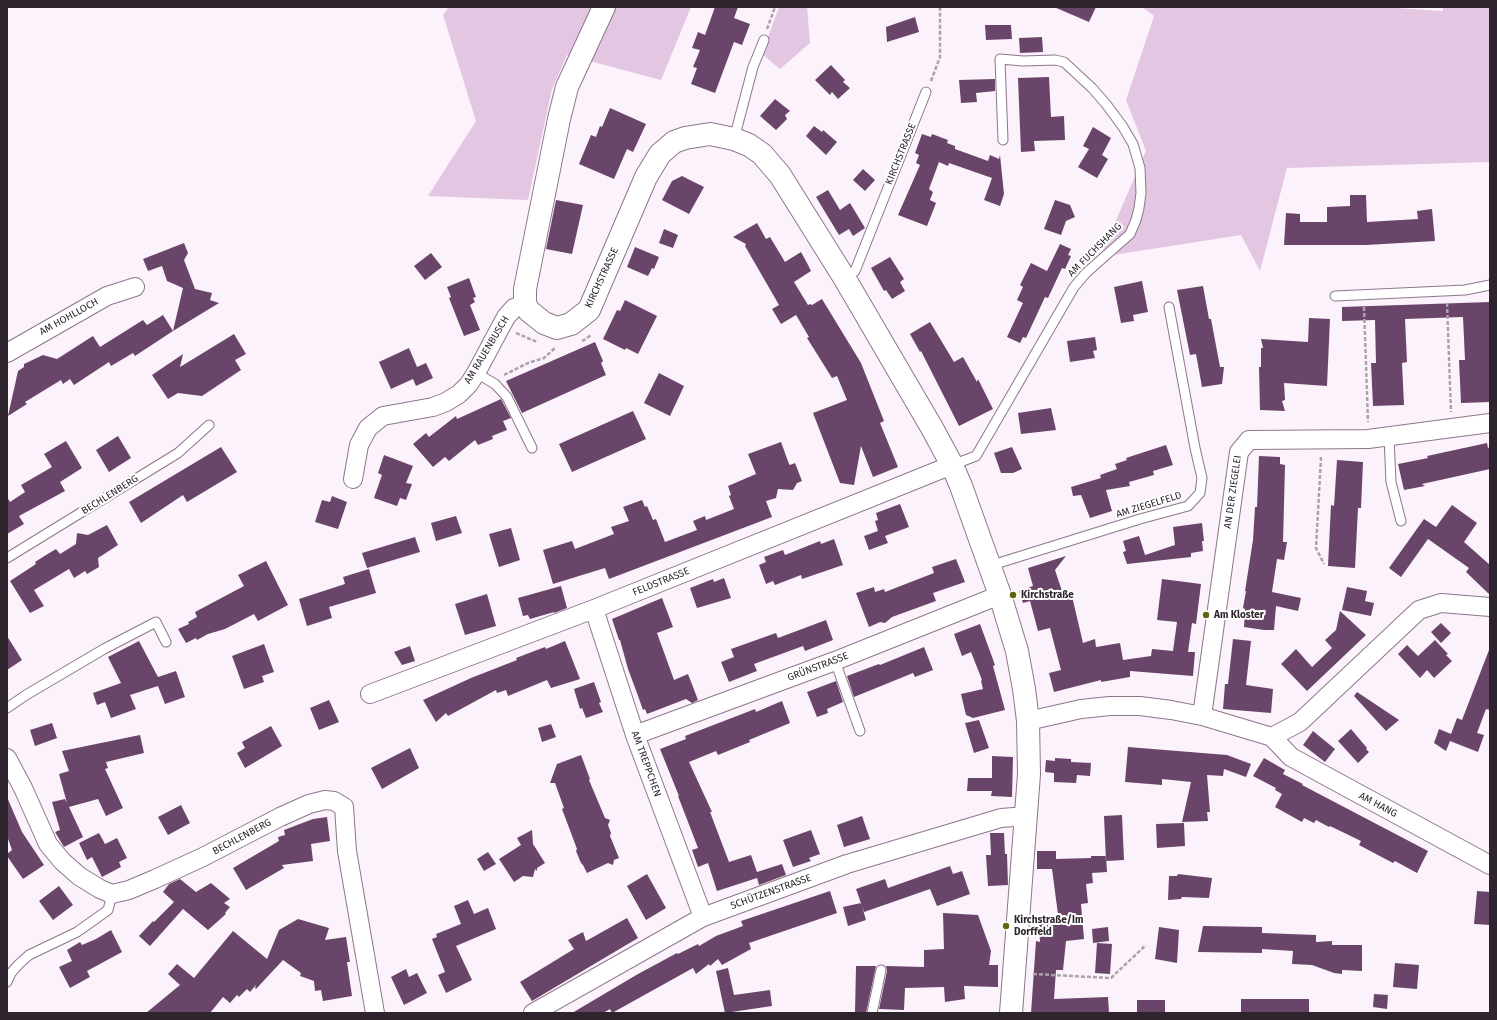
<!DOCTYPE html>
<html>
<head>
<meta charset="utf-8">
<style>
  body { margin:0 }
  #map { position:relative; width:1497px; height:1020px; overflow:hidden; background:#fcf2fc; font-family:"Fira Sans",sans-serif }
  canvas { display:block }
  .frame { position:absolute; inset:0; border:8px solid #2d242d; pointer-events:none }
</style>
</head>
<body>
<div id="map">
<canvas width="1497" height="1020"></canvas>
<div class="frame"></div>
</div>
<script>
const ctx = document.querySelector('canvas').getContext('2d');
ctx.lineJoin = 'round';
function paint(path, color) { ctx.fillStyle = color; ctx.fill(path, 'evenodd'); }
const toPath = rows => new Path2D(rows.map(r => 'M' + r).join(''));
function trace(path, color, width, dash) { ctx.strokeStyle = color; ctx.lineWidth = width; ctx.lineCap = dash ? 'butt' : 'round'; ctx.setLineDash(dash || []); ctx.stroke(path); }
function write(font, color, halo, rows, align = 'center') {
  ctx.font = font + ' "Fira Sans",sans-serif'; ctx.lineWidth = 4; ctx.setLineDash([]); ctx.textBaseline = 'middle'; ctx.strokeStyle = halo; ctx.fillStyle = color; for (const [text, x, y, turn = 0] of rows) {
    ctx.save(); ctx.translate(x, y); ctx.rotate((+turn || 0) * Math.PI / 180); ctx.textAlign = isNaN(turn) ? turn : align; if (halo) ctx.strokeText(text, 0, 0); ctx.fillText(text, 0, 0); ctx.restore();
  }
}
const green = toPath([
  [449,7,691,7,661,80,567,55,552,89,528,200,428,196,476,121,443,15],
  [779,7,807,7,810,43,780,69,762,54],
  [1142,7,1380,7,1443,11,1443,7,1490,7,1490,162,1287,168,1260,271,1241,235,1100,257,1146,151,1126,100,1154,16]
]);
const building = toPath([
  [715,7,738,7,734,18,750,24,742,45,734,42,715,93,691,84,697,68,693,67,700,50,692,48,698,32,705,35],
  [1054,7,1096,7,1089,22],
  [915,17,919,32,887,42,886,27],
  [985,25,1011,25,1012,39,986,40],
  [1042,37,1043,52,1020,53,1019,38],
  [831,65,845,80,843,82,850,88,838,99,832,92,830,95,815,80],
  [1049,77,1051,117,1064,116,1065,140,1034,141,1035,151,1021,152,1018,78],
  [995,79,995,91,976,93,977,102,961,103,959,80],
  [775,99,790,111,785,115,787,119,776,130,760,116],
  [610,108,646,124,633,152,627,149,614,179,579,164,591,135,596,137,600,126,602,127],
  [814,126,822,132,823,130,837,142,826,155,806,136],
  [1093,127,1111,138,1102,155,1108,159,1097,178,1078,167,1089,149,1083,146],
  [922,134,931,137,932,134,948,140,947,143,955,146,955,149,988,161,990,155,999,159,1000,155,1004,194,1000,206,984,200,992,178,949,163,948,166,939,162,929,189,933,192,930,200,936,203,927,226,898,215,920,165,916,163,919,155,915,153],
  [863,169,875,180,865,191,853,180],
  [682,176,704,187,689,214,662,200,672,181],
  [828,190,840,210,850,203,865,228,853,236,849,229,839,235,816,197],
  [1350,195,1366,195,1367,222,1418,219,1417,211,1432,209,1435,241,1366,245,1284,245,1286,213,1300,214,1300,222,1327,222,1327,207,1350,206],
  [556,200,583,205,572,254,546,249],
  [1055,200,1070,205,1075,217,1066,221,1061,235,1044,229],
  [757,223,766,239,770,237,785,262,801,252,807,263,811,271,794,282,808,305,810,304,812,305,822,299,861,363,884,421,880,423,898,467,873,477,861,446,854,485,840,483,813,413,847,400,837,376,832,378,807,338,809,337,796,315,781,324,772,309,779,305,745,246,746,244,733,237],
  [664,229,678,235,673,248,659,243],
  [184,243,188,253,184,260,195,289,212,293,210,300,219,303,173,331,183,288,167,281,162,266,148,271,143,259],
  [1060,244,1071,249,1068,255,1071,256,1065,269,1062,268,1048,298,1045,297,1026,338,1023,337,1020,343,1007,337,1023,303,1017,300,1023,287,1020,285,1031,263,1047,271],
  [635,247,659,257,654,269,652,268,648,276,627,267],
  [431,253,442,267,425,280,414,266],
  [890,257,904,279,900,282,905,291,892,299,886,290,884,291,871,268],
  [469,278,476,297,473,298,475,302,470,305,480,330,464,336,449,298,451,297,447,287],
  [1142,281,1148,312,1133,315,1134,321,1121,323,1114,287],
  [1203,286,1209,319,1211,319,1220,367,1224,367,1222,384,1202,387,1196,354,1190,355,1177,290],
  [625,300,657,316,638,354,626,348,625,350,603,339,617,310,620,311],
  [1490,302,1490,402,1461,403,1459,360,1465,360,1463,317,1405,319,1407,362,1402,363,1404,405,1373,406,1371,363,1376,363,1375,320,1342,321,1342,307],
  [163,315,173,331,135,356,133,353,111,366,109,362,74,385,70,379,63,384,61,380,25,402,27,404,8,416,18,371,24,367,24,364,43,355,57,359,93,336,100,347,143,320,147,325],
  [1309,318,1330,319,1327,386,1284,383,1285,400,1282,401,1285,411,1260,410,1259,367,1261,367,1261,348,1263,348,1261,339,1308,342],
  [930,322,954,362,963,357,977,382,978,379,993,409,959,426,921,351,920,352,910,334],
  [234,334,246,354,235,360,241,370,202,396,178,393,168,399,152,375,183,354,180,367],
  [1095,337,1097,350,1093,351,1095,358,1070,362,1067,341],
  [595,342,603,361,601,363,606,375,522,413,506,381],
  [409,348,417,367,426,363,433,378,416,386,413,379,391,389,379,362],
  [659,373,684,386,670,416,644,403],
  [501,399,511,418,503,421,507,430,492,436,493,439,478,445,475,440,449,461,445,457,433,467,413,444,426,433,429,437,456,416,457,419],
  [1051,408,1056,430,1021,434,1018,413],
  [633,411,646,439,572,472,559,444],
  [118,436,131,458,109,472,96,450],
  [66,441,82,468,60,482,65,491,19,516,24,524,7,534,7,497,10,502,25,492,21,485,52,467,44,454],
  [781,442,789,464,790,465,795,463,802,481,797,483,793,490,778,489,776,498,766,501,772,517,609,579,605,568,553,584,543,550,572,541,575,549,614,534,611,527,629,521,623,507,642,500,645,507,647,506,653,520,656,519,665,542,697,530,693,521,705,516,706,520,734,509,729,496,731,495,728,486,756,474,748,454],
  [1487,443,1488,448,1490,447,1490,469,1422,484,1425,486,1404,490,1398,464,1428,458,1427,456],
  [1166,445,1173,465,1153,471,1154,475,1129,482,1130,486,1106,490,1112,511,1090,518,1081,495,1073,496,1071,487,1101,478,1100,475,1117,469,1115,464,1127,460,1126,458],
  [221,447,237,472,187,502,183,495,141,523,129,502],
  [1012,447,1022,469,1013,473,1001,473,994,453],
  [384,455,413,466,406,483,412,484,406,500,400,498,397,506,374,498,382,475,378,473],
  [1259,456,1280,457,1280,464,1285,465,1283,542,1287,542,1284,560,1277,559,1272,592,1301,598,1298,611,1276,606,1274,630,1264,630,1244,627,1245,609,1243,608,1246,591,1245,591,1253,540,1255,507,1257,507],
  [1337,460,1363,462,1361,508,1358,508,1355,568,1328,566,1331,505,1334,506],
  [332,496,347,502,338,529,315,522,322,500,330,502],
  [900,504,909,527,885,536,888,543,869,550,864,536,878,531,875,521,878,520,876,513],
  [1452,505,1477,523,1464,542,1490,565,1490,595,1466,572,1469,568,1428,539,1401,577,1389,568,1424,519,1436,527],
  [456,516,462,533,436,541,431,523],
  [1202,523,1204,541,1202,541,1203,551,1191,553,1191,557,1127,564,1123,552,1126,551,1123,541,1139,536,1145,555,1175,545,1173,527],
  [107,525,118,545,98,558,99,567,87,574,85,571,74,578,69,569,34,590,44,606,30,613,10,581,36,564,35,562,46,555,56,549,60,554,76,544,77,533,88,535],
  [511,528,520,560,499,567,489,534],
  [415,537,420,552,367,568,362,553],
  [834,539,843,565,802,579,801,575,775,585,773,581,766,584,759,565,766,562,764,557,783,550,785,555,820,541,821,544],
  [1066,556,1055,570,1063,594,1071,592,1083,643,1095,639,1096,647,1120,643,1123,660,1151,656,1152,649,1173,651,1177,622,1157,620,1162,579,1201,584,1196,624,1192,623,1188,652,1195,652,1193,676,1130,671,1130,677,1101,682,1101,680,1054,692,1049,673,1061,670,1050,628,1038,631,1030,601,1023,603,1019,591,1033,586,1028,568],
  [956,559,965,582,933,593,936,601,892,617,885,623,880,622,869,627,856,593,874,587,875,592,884,589,885,592,934,573,932,567],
  [266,561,288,605,258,621,254,614,225,629,208,634,197,640,196,638,186,643,178,629,189,624,188,622,197,617,195,612,244,586,238,575],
  [369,569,376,593,329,607,332,618,307,626,299,599,345,584,343,577],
  [724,578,731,598,697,608,690,588,713,579,714,582],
  [561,586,567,608,554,613,554,612,530,619,528,615,523,616,518,598],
  [1347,587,1367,591,1365,601,1374,603,1371,616,1342,610],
  [487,594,496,626,465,635,455,604],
  [662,598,673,627,657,633,674,680,688,674,698,700,692,703,686,699,647,714,645,709,643,710,637,693,628,669,620,640,619,640,612,619],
  [1340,611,1366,635,1307,691,1281,664,1296,649,1312,667,1332,648,1325,640,1336,630],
  [826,620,833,640,805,651,803,646,754,664,757,671,729,682,721,662,734,657,731,649,776,633,778,638],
  [1441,623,1451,633,1441,643,1431,632],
  [980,624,995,665,993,666,1005,710,973,718,966,715,961,694,983,689,981,681,982,680,971,652,962,656,954,634],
  [7,636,22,660,7,670],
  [1233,639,1251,641,1246,685,1273,689,1271,713,1223,709,1225,684,1228,684],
  [1435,640,1448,654,1446,655,1452,661,1434,678,1427,670,1420,678,1398,654,1407,645,1418,656],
  [139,641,158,677,176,671,185,697,165,704,158,686,130,695,136,709,111,718,105,702,97,705,93,693,121,683,108,657],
  [565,641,580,679,551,688,547,680,508,696,506,690,497,693,496,690,448,716,446,713,436,722,423,700,471,678,517,660,516,658,545,647,546,649],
  [264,644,274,672,262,676,264,682,244,689,232,656],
  [410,646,415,661,402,665,394,652],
  [924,647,933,670,915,677,913,673,854,697,847,676,879,664,880,665],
  [1489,650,1490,710,1486,709,1477,733,1484,735,1478,752,1450,741,1446,751,1434,743,1439,729,1451,734,1457,718,1462,720],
  [836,681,843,702,827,709,828,713,817,717,807,692],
  [594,682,601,702,599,703,603,712,586,718,582,708,580,709,574,689],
  [1357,692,1399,720,1386,731,1354,696],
  [329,700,339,722,319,730,310,708],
  [782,701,790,723,749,740,750,742,718,755,716,751,689,762,712,812,710,812,729,862,751,855,757,872,782,864,786,875,759,885,757,878,717,891,708,863,698,867,692,850,698,848,678,796,679,796,660,749,686,739,685,736,755,709,756,712],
  [979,720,989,748,974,753,965,723],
  [52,723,57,738,35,746,30,730],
  [551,724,556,737,542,742,538,728],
  [271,726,282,746,245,768,237,753,245,748,242,742],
  [1351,729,1367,748,1366,749,1369,752,1358,763,1338,741],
  [1313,731,1335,749,1325,762,1303,745],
  [140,735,144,753,106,762,108,768,105,769,123,808,106,816,98,799,69,807,83,837,64,847,55,832,60,830,52,802,65,799,67,803,59,774,69,771,62,751],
  [1128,747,1227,755,1251,764,1246,777,1224,769,1223,776,1207,775,1210,812,1207,812,1208,821,1182,822,1191,782,1162,779,1162,785,1125,782],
  [410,748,419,768,382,789,371,768],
  [581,755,590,779,589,780,605,818,610,820,608,825,611,833,610,836,619,858,614,860,613,865,608,863,587,873,583,865,581,863,576,851,577,849,562,809,564,808,555,783,550,783,557,764],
  [992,756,1013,757,1012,797,991,796,992,791,967,791,968,778,992,778],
  [1055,758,1071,759,1071,762,1091,763,1090,776,1077,775,1076,783,1054,782,1054,773,1045,772,1046,760,1055,761],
  [1264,758,1285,770,1283,774,1303,784,1302,785,1428,851,1417,873,1395,861,1393,863,1359,845,1361,841,1330,826,1329,827,1316,820,1314,823,1304,818,1302,822,1275,807,1282,794,1275,790,1276,788,1253,776],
  [7,797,22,832,44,865,23,879,7,856,7,854,12,850,7,836],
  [181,805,190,823,168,835,158,817],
  [1122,815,1124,860,1106,861,1104,816],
  [862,816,870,839,844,847,837,825],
  [327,817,330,841,311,844,313,861,282,865,284,868,246,890,233,868,279,841,278,837,285,835,284,830,313,819],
  [1184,823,1185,846,1157,848,1156,824],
  [532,830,533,844,545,863,537,868,537,871,535,869,533,877,523,876,514,882,499,859,521,845,517,838],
  [811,830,820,854,809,858,811,861,793,867,783,840],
  [99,833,105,844,117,838,127,858,119,862,121,867,102,877,92,857,87,860,79,843],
  [990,833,1004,833,1005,854,1007,854,1008,885,988,886,986,855,991,855],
  [1037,851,1056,851,1056,859,1091,858,1091,856,1106,856,1107,872,1092,873,1093,883,1086,884,1088,903,1081,904,1084,939,1066,941,1063,970,1056,970,1054,999,1108,997,1109,1013,1031,1013,1036,941,1040,942,1039,924,1059,922,1052,869,1037,869],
  [488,852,496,864,484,871,477,859],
  [950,866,953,874,962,871,970,894,937,906,930,889,864,912,856,889,885,879,888,888],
  [647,874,666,908,646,920,627,886],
  [1178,874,1212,878,1209,898,1182,897,1181,899,1168,900,1169,876,1177,876],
  [180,879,196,892,211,883,230,899,224,903,230,907,225,913,226,914,208,930,183,909,150,946,139,936,153,921,154,922,174,902,163,892,169,884],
  [59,886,73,905,53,920,39,901],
  [830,891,837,913,749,943,751,949,722,965,718,959,710,966,709,964,696,974,693,968,612,1013,610,1009,603,1013,572,1013,638,974,677,953,678,954,698,944,699,946,716,936,743,926,741,921],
  [1477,891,1490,892,1490,925,1474,924],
  [468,900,474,914,488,908,496,929,456,946,472,980,446,993,438,975,445,972,432,939,437,937,436,934,461,924,454,906],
  [861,903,866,920,848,926,843,907],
  [943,913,978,915,991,951,989,965,998,965,998,987,964,986,965,999,945,1002,944,987,905,988,904,1010,879,1009,887,971,886,966,924,967,924,950,944,949],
  [627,918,638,938,532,1001,520,982,574,949,568,940,583,932,586,941],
  [298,919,329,928,325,940,346,937,350,962,347,962,352,996,323,1001,321,990,315,991,314,981,300,976,301,973,283,960,256,989,255,988,256,985,250,992,247,989,239,997,237,995,230,1003,223,997,210,1013,146,1013,180,985,168,974,177,964,194,978,233,931,267,959,279,930],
  [1203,926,1262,927,1262,933,1316,935,1316,942,1332,941,1332,945,1362,945,1362,971,1342,970,1342,974,1334,973,1312,965,1292,964,1293,951,1262,949,1262,953,1198,952],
  [1108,927,1109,941,1093,943,1092,929],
  [1159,927,1179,930,1177,963,1155,959],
  [111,930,122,952,87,971,90,977,70,988,59,967,72,961,67,950,80,942,82,945,96,939],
  [1097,943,1112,944,1110,974,1095,973],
  [1395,963,1419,965,1417,989,1393,987],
  [856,966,876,966,866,1013,855,1013],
  [728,968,734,995,770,990,772,1006,725,1013,716,971],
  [406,969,409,977,417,973,427,993,404,1005,391,977],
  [1374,994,1388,995,1387,1009,1373,1007],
  [1241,999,1309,999,1309,1013,1241,1013],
  [1137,1000,1165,1000,1165,1013,1137,1013]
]);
const path = toPath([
  [767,29,775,7],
  [931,81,940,57,940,7],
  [1447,303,1451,412],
  [1364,307,1368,422],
  [516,333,537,342],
  [582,341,586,339,591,335],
  [504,375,528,363,544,358,556,347],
  [1321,457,1316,548,1324,564],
  [1033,974,1111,978,1146,945]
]);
const service = toPath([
  [734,139,753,67,764,40],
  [845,279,855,271,926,92],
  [1335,296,1465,290,1490,285],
  [476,373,495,384,507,397,532,448],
  [1389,437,1391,482,1401,521],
  [952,465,976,456,1074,287,1086,273,1130,234,1136,220,1139,208,1141,193,1140,168,1133,144,1123,127,1106,104,1092,88,1064,62,1055,60,1023,61,1000,59,1003,140],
  [7,558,178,453,209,425],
  [989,566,1140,519,1188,506,1200,493,1202,478,1195,448,1169,307],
  [835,661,860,731],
  [7,708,26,695,104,649,156,622,166,642],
  [7,982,11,973,19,964,29,955,77,932,108,910,112,894],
  [872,1013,881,970]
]);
const minor = toPath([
  [7,353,107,296,135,287],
  [353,479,359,445,368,428,383,416,433,407,446,402,459,394,469,384,476,373,506,317,514,308,525,304],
  [594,609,635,735,703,917],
  [370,694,594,609,952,465],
  [1202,716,1239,452,1249,440,1368,439,1490,423],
  [1028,721,1081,709,1110,706,1140,706,1171,710,1202,716,1272,737,1300,722,1419,610,1441,603,1490,607],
  [635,735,835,661,1000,595],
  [1272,737,1291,757,1490,865],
  [7,758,23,788,48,844,62,861,79,876,100,889,112,894,129,890,155,879,203,857,280,817,309,804,325,800,334,801,344,807,347,851,375,1013],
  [533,1013,703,917,847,864,1001,818,1027,816]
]);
const tertiary = toPath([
  [604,7,567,87,559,119,525,289,525,304,529,311,544,323,557,328,571,324,589,310,646,177,660,154,674,142,685,138,710,134,734,139,749,145,762,154,780,175,845,279,932,428,952,465,961,486,1000,595,1017,651,1024,689,1028,721,1029,774,1011,1013]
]);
const markers = [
  [1013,595,4,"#5e690f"],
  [1206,615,4,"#5e690f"],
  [1006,926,4,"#5e690f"]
];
const streetNames = [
  ["KIRCHSTRASSE",901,154,-68],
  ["AM FUCHSHANG",1095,250,-45],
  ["KIRCHSTRASSE",602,278,-65],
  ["AM HOHLLOCH",69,317,-29],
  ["AM RAUENBUSCH",487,350,-59],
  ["AN DER ZIEGELEI",1233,492,-82],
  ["BECHLENBERG",110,495,-32],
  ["AM ZIEGELFELD",1149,505,-17],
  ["FELDSTRASSE",661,582,-22],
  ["GRÜNSTRASSE",818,667,-21],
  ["AM TREPPCHEN",646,764,70],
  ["AM HANG",1378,805,28],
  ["BECHLENBERG",242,837,-28],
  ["SCHÜTZENSTRASSE",771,892,-20]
];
const poiNames = [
  ["Kirchstraße",1021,595],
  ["Am Kloster",1214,615],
  ["Kirchstraße/Im",1014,920],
  ["Dorffeld",1014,932]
];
paint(green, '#e3c6e2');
paint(building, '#6a456a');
trace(service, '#8d768c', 11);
trace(minor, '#8d768c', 20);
trace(tertiary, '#8d768c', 24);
trace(path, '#aca2ac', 2.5, [4, 2]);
trace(service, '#fff', 9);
trace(minor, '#fff', 18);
trace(tertiary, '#fff', 22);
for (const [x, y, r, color] of markers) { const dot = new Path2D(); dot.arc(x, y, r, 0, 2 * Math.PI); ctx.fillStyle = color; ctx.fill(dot); trace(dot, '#fff', 1.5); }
write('10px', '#2d242d', '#fff', streetNames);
write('bold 10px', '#2d242d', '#fff', poiNames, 'left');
</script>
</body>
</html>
